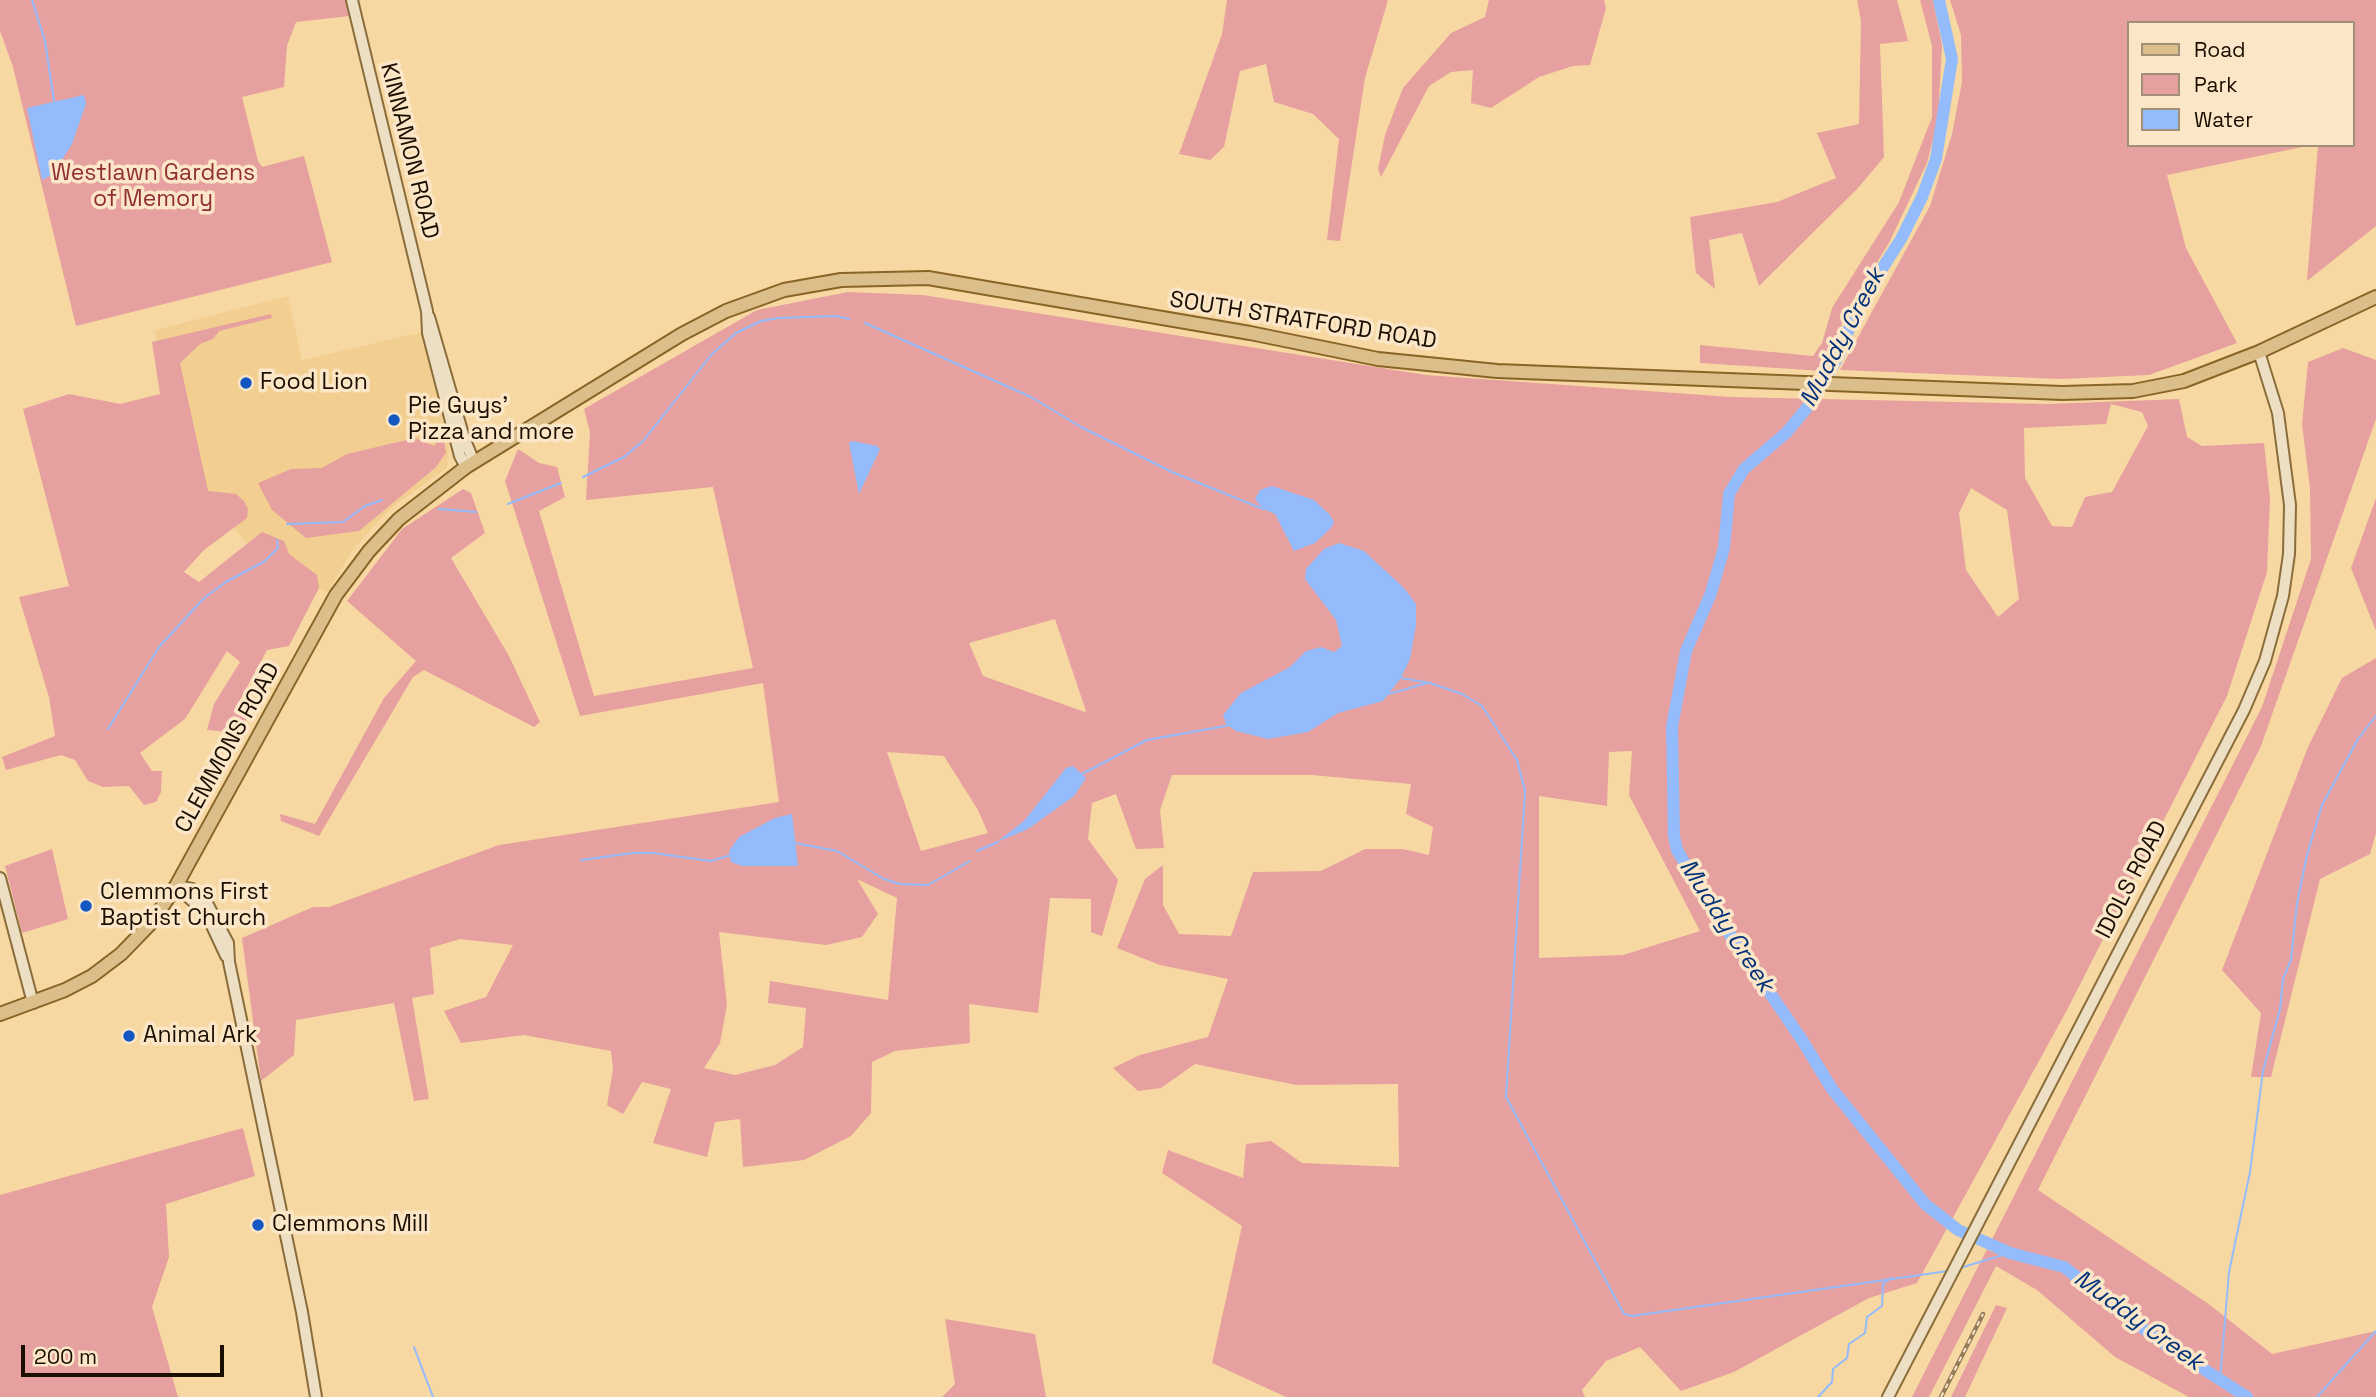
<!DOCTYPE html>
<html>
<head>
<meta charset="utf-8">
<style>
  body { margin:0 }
  #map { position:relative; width:2376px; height:1397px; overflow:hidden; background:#f8d8a2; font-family:"Space Grotesk",sans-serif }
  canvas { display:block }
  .legend { position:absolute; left:2127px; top:21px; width:228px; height:126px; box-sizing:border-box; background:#fbe7c7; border:2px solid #a19077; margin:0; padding:9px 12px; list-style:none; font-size:21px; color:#1a0e00 }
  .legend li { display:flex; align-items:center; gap:14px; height:35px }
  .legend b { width:35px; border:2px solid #a19077 }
  .scale { position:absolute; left:21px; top:1345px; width:203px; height:32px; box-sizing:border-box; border:4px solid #1a0e00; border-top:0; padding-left:9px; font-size:21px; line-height:24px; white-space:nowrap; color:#1a0e00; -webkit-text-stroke:5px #fbe7c7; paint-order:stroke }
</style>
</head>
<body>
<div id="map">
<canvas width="2376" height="1397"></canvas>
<ul class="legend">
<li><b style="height:9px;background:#dbbe89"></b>Road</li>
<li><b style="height:19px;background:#e5a09f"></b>Park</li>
<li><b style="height:19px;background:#94bcfd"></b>Water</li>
</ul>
<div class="scale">200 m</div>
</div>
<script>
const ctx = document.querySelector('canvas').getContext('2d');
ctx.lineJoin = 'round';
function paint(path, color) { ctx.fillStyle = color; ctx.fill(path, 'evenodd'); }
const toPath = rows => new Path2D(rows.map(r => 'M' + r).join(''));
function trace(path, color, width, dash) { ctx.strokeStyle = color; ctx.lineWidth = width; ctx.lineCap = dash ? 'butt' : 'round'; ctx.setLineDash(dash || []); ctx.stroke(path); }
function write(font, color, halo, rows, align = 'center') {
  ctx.font = font + ' "Space Grotesk",sans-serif'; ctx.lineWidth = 7; ctx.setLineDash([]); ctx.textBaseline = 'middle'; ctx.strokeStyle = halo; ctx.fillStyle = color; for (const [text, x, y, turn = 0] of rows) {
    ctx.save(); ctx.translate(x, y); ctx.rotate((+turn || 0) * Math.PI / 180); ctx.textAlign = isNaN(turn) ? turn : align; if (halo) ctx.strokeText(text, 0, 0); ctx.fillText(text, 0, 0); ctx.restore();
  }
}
const built = toPath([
  [288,296,302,360,423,332,449,443,447,468,391,508,378,522,354,548,327,593,256,553,209,500,165,405,155,330]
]);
const green = toPath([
  [0,0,346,0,350,16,296,22,287,46,284,87,242,97,258,161,262,167,304,156,332,262,76,326,13,67,0,31],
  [1227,0,1388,0,1365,78,1340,241,1327,240,1339,139,1313,114,1274,102,1266,64,1240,71,1224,147,1210,160,1179,154,1222,34],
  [1489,0,1604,0,1606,8,1590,65,1573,66,1539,77,1491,108,1471,103,1473,70,1451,72,1429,86,1381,177,1378,169,1385,135,1403,88,1451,33,1485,17],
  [1857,0,1897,0,1908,41,1880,44,1884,157,1858,188,1759,286,1742,233,1709,240,1715,289,1696,273,1690,217,1777,202,1836,178,1817,133,1859,124,1861,21],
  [1920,0,1933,0,1942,45,1938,121,1927,163,1889,243,1849,307,1823,371,1700,363,1700,345,1813,356,1822,343,1832,308,1899,202,1932,117,1932,46],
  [1950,0,2376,0,2376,226,2307,281,2318,145,2353,145,2353,23,2129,23,2129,145,2312,145,2167,175,2186,248,2237,343,2149,375,2061,379,1840,370,1930,206,1952,134,1962,82,1961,35],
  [848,292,923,295,1426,375,1731,397,2048,404,2179,399,2187,437,2202,446,2264,443,2270,498,2267,572,2227,696,2067,1010,1917,1283,1869,1298,1734,1372,1681,1391,1640,1347,1606,1361,1582,1390,1585,1397,1286,1397,1212,1363,1242,1226,1162,1173,1168,1150,1243,1178,1246,1144,1271,1141,1302,1163,1399,1167,1398,1084,1296,1085,1195,1064,1161,1088,1138,1091,1113,1068,1140,1055,1208,1037,1228,979,1160,965,1117,948,1145,879,1163,865,1163,905,1179,934,1231,936,1253,872,1321,871,1365,849,1403,849,1429,855,1433,827,1406,814,1411,784,1312,775,1172,775,1160,810,1164,848,1136,849,1116,794,1092,803,1088,839,1118,880,1102,936,1091,932,1091,899,1050,898,1038,1013,969,1004,970,1043,895,1051,872,1062,871,1113,851,1136,804,1160,743,1167,740,1119,715,1122,707,1157,653,1143,671,1089,642,1082,623,1114,607,1105,613,1069,611,1051,524,1035,461,1043,444,1011,486,997,513,945,460,939,430,948,434,994,412,998,429,1099,414,1101,394,1003,296,1020,294,1055,261,1081,242,938,313,907,329,907,499,845,779,802,763,683,580,716,505,481,518,449,539,463,557,467,565,497,539,511,594,696,753,668,713,487,586,500,590,432,584,409,757,310],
  [2111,404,2142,412,2148,426,2112,492,2085,497,2072,527,2052,526,2025,478,2024,428,2106,424],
  [1971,488,2007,510,2019,599,1998,617,1966,570,1959,513],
  [1055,619,1086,711,1085,712,983,676,969,643],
  [1632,751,1629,795,1700,931,1623,955,1539,958,1539,796,1607,806,1609,752],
  [887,752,944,756,978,810,988,833,921,851],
  [857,879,897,898,888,1000,770,981,768,1003,806,1008,803,1047,775,1065,735,1075,704,1068,720,1043,727,1005,719,932,826,945,862,937,878,914],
  [271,314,272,318,219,331,213,339,200,344,180,363,208,491,236,494,244,501,248,509,247,518,204,550,184,572,199,582,262,532,284,541,289,554,317,575,319,588,289,646,267,650,240,700,248,716,241,733,207,730,214,704,240,662,227,651,185,719,140,753,152,771,162,771,161,792,156,802,144,805,129,786,103,787,88,781,75,760,61,755,6,770,2,757,55,736,49,697,19,597,69,586,23,409,69,394,120,404,160,394,152,342],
  [2343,348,2376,360,2376,419,2261,746,2038,1190,2210,1305,2272,1354,2376,1331,2376,1397,2189,1397,2115,1357,2037,1290,1996,1266,1929,1397,1912,1397,2262,707,2311,559,2310,488,2302,424,2308,362],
  [442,425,446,453,435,468,359,531,306,538,272,510,258,483,291,469,322,468,347,454,415,438,434,446,441,437],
  [463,489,471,493,485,533,451,558,509,656,540,722,534,727,424,670,413,677,319,836,281,821,280,814,315,824,384,698,416,661,347,601,402,529],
  [2376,498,2376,631,2351,568],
  [2376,658,2376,833,2370,854,2320,879,2271,1077,2251,1077,2261,1013,2222,970,2308,747,2342,678],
  [52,849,68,919,22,933,5,866],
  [243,1128,255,1176,166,1204,169,1257,152,1307,178,1397,0,1397,0,1195],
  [1996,1305,2007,1308,1965,1397,1951,1397],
  [945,1319,1035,1334,1046,1397,942,1397,955,1384]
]);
const water = toPath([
  [84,95,86,104,72,144,53,174,42,180,27,108],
  [853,441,877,446,880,449,859,494,849,443],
  [1272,486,1314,500,1330,515,1334,522,1331,528,1315,543,1294,551,1275,514,1263,509,1255,499,1260,490],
  [1339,543,1364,551,1404,588,1416,604,1416,625,1410,659,1401,678,1383,701,1338,713,1308,732,1268,739,1236,731,1226,724,1223,715,1241,693,1290,667,1306,651,1321,647,1334,652,1342,646,1336,620,1305,579,1306,569,1324,549],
  [1073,766,1086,778,1074,796,1028,829,997,842,1024,821,1066,768],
  [792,814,798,866,742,866,731,862,729,851,739,837,775,818]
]);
const stream = toPath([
  [32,0,45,41,54,101],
  [865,323,1031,397,1081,427,1172,472,1263,509],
  [583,477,624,457,643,441,712,354,736,333,761,321,778,318,836,316,849,319],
  [508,504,561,483],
  [439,509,476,512],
  [287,524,343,522,365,506,382,500],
  [1401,678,1430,683,1462,694,1482,706,1517,760,1525,791,1506,1097,1624,1314,1632,1316,1948,1271],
  [1389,694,1427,683],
  [108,729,159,647,204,598,226,582,265,561,278,548,277,540],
  [1082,774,1147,740,1231,725],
  [795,843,837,851,884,879,900,884,928,885,970,861],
  [977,851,998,842],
  [581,860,633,853,653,853,711,861,731,855],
  [1960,1268,2009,1253],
  [414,1347,433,1397],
  [2220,1379,2229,1272,2250,1172,2263,1071,2280,1009,2283,979,2291,960,2297,903,2307,855,2322,805,2358,739,2376,716],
  [1818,1397,1832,1382,1833,1369,1847,1358,1849,1344,1865,1333,1867,1317,1882,1306,1883,1284,1891,1278],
  [2317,1397,2376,1331]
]);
const river = toPath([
  [1939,0,1952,59,1936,159,1922,197,1901,239,1857,308,1839,355,1815,398,1787,432,1744,469,1729,494,1724,548,1711,593,1686,651,1672,727,1674,836,1677,850,1709,904,1802,1040,1832,1089,1925,1204,1958,1230,1983,1241,2010,1253,2064,1267,2157,1339,2247,1397]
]);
const secondary = toPath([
  [352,0,427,311,428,333,460,456,466,467],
  [429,317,464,438,474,462],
  [0,878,33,1003],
  [176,886,192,889,208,905,228,943,229,962,302,1312,316,1397],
  [176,886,206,913,226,956],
  [1888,1397,2244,710,2265,661,2283,596,2289,554,2290,505,2278,413,2259,352]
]);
const primary = toPath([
  [0,1014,65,990,92,976,121,954,152,922,176,886,336,595,369,551,399,519,466,467,682,334,726,311,784,290,841,280,928,278,1250,333,1378,359,1497,371,2062,393,2133,391,2184,381,2259,352,2376,297]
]);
const rail = toPath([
  [1941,1397,1983,1314]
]);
const markers = [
  [246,383,7,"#1457c2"],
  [394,420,7,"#1457c2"],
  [86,906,7,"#1457c2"],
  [129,1036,7,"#1457c2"],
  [258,1225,7,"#1457c2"]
];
const streetNames = [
  ["KINNAMON ROAD",409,151,76],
  ["SOUTH STRATFORD ROAD",1303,321,9],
  ["CLEMMONS ROAD",228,748,-61],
  ["IDOLS ROAD",2132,880,-63]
];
const parkNames = [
  ["Westlawn Gardens",153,174],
  ["of Memory",153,200]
];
const poiNames = [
  ["Food Lion",260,383],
  ["Pie Guys'",408,407],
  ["Pizza and more",408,433],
  ["Clemmons First",100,893],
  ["Baptist Church",100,919],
  ["Animal Ark",143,1036],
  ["Clemmons Mill",272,1225]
];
const waterNames = [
  ["Muddy Creek",1843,338,-62],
  ["Muddy Creek",1726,926,57],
  ["Muddy Creek",2138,1321,36]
];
paint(built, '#f2ce91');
paint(green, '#e5a09f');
paint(water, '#94bcfd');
trace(stream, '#94bcfd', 2);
trace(river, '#94bcfd', 12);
trace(secondary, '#8a6d3a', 14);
trace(primary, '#886426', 16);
trace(secondary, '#eddfc4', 10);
trace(primary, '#dbbe89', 12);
trace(rail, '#937c58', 4.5);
trace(rail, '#fbe7c7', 2, [5]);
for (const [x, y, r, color] of markers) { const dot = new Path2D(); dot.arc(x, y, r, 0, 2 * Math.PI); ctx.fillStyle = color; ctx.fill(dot); trace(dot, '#fbe7c7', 2.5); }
write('23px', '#1a0e00', '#fbe7c7', streetNames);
write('23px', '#912e35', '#fbe7c7', parkNames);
write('23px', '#1a0e00', '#fbe7c7', poiNames, 'left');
write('italic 24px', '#03317a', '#fbe7c7', waterNames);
</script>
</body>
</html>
